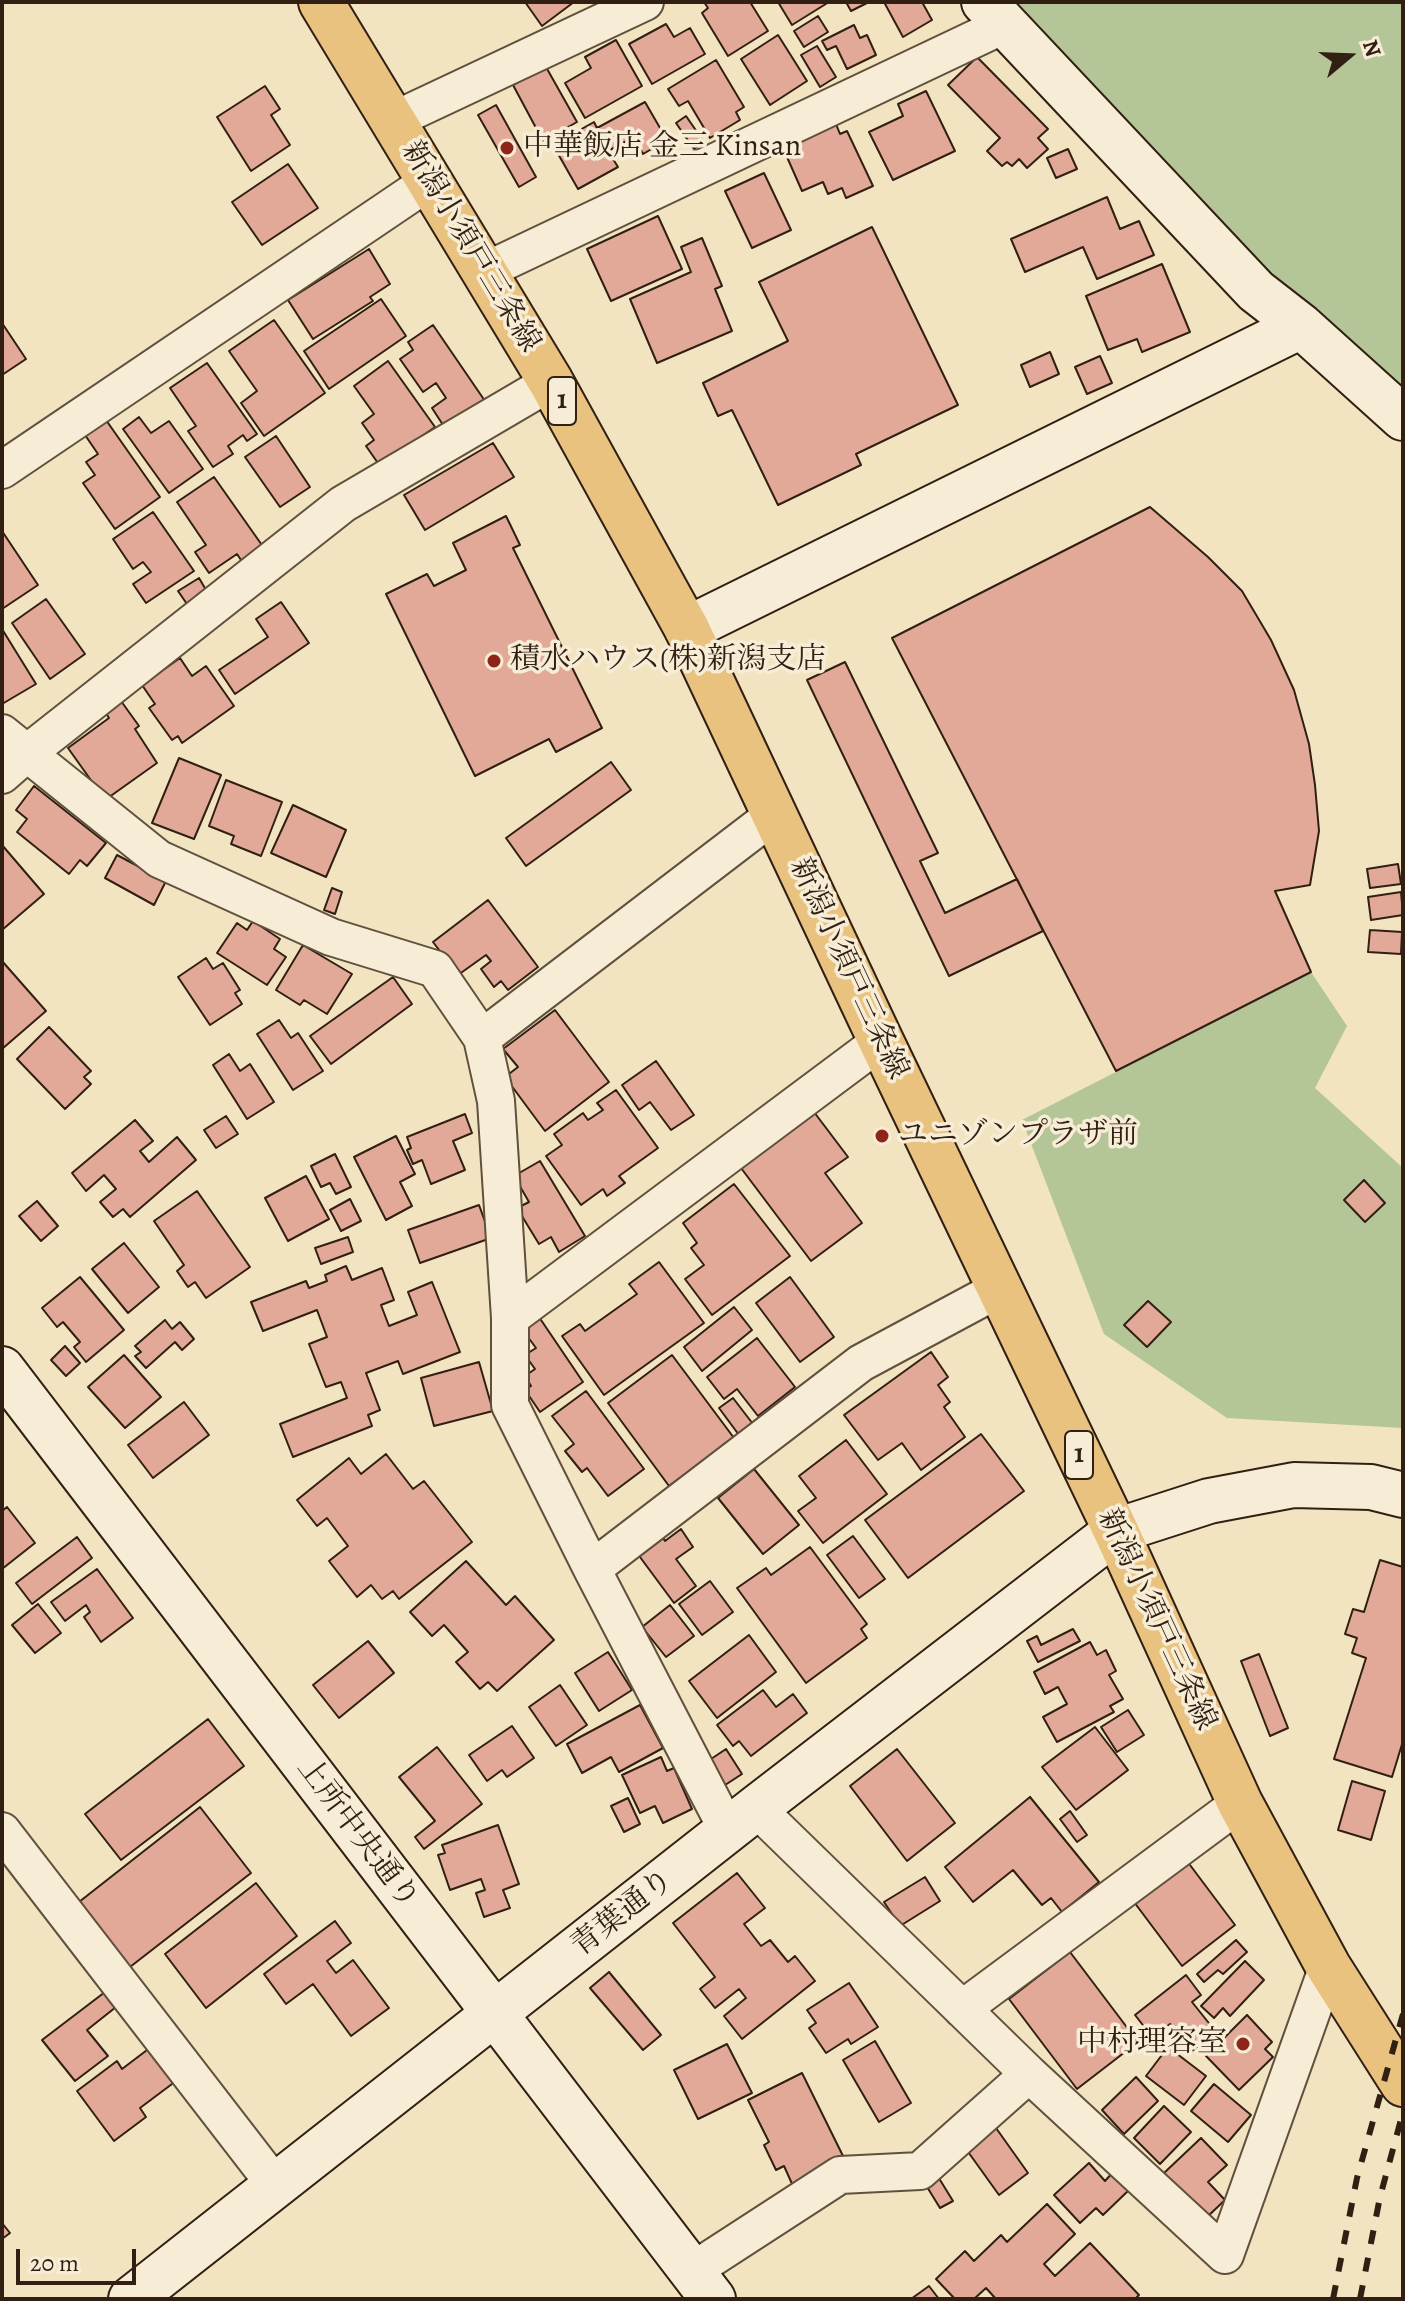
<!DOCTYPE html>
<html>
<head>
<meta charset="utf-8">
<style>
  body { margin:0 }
  #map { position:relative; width:1405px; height:2301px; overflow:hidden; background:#f2e4c0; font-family:Alegreya,serif }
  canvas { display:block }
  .frame { position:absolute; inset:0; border:4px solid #301f12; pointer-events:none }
  .north { position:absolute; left:1309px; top:16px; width:80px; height:80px; -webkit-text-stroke:6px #f7edd6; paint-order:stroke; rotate:71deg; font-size:22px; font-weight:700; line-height:32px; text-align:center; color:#301f12 }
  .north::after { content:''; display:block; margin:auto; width:28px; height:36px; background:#301f12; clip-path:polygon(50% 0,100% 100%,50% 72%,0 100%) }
  .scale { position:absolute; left:16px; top:2249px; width:120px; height:36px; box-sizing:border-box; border:4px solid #301f12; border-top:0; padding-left:10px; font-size:24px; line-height:28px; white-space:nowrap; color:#301f12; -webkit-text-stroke:6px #f7edd6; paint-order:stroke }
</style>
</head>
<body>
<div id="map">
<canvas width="1405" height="2301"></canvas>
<div class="frame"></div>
<div class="north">N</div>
<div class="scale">20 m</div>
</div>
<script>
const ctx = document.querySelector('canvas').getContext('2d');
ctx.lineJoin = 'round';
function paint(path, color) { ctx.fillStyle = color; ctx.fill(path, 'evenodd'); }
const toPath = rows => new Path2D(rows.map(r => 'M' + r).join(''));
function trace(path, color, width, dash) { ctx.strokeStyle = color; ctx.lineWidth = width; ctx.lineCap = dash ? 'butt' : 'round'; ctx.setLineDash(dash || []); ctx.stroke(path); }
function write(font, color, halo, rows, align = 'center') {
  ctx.font = font + ' Alegreya,"Noto Serif JP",serif'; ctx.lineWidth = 7; ctx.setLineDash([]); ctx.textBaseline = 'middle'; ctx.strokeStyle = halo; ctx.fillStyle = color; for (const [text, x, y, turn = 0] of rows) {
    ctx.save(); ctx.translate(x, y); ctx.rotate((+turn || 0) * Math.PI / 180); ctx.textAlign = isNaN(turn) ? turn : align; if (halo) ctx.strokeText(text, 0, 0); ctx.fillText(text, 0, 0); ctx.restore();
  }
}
const green = toPath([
  [1014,2,1403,2,1403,392,1253,259],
  [1311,972,1347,1026,1315,1088,1403,1168,1403,1428,1227,1418,1104,1334,1022,1120]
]);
const building = toPath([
  [525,2,574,2,542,26,525,2],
  [704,2,750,2,768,31,728,56,702,13,708,8,704,2],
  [778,2,829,2,792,25,778,2],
  [846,2,869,2,851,11,846,2],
  [884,2,922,2,932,20,903,37,884,2],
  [818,16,828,32,804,47,794,31,818,16],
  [666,24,674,37,690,28,705,54,652,84,629,44,666,24],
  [854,25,860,38,867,35,876,55,847,69,836,46,827,50,822,41,854,25],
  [778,35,807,81,770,105,741,59,778,35],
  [616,40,642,86,585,118,565,83,591,68,585,57,616,40],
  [817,46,836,77,820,87,801,55,817,46],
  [977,57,1048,129,1038,138,1048,149,1027,168,1019,159,1012,166,1007,162,1002,166,987,151,1000,138,948,85,977,57],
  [716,60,744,107,736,112,740,120,710,138,688,101,679,106,668,89,716,60],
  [546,67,577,122,543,141,513,85,546,67],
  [265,86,280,109,271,115,290,145,251,171,217,117,265,86],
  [926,91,955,151,893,180,869,132,903,116,898,104,926,91],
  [645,102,667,140,643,154,634,137,608,151,618,167,578,189,553,145,594,122,597,128,645,102],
  [496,105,536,177,519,187,478,115,496,105],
  [686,116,704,142,694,149,676,123,686,116],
  [836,124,840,134,847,131,873,186,846,198,842,188,828,194,823,182,802,191,783,148,836,124],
  [1068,149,1077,169,1056,178,1047,158,1068,149],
  [288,164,318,208,262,245,232,202,288,164],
  [764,173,791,230,752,248,725,191,764,173],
  [1107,197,1120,229,1139,221,1154,255,1097,279,1083,247,1025,272,1011,239,1107,197],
  [658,216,682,269,611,301,587,249,658,216],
  [872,227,958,405,856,454,861,465,778,505,732,410,718,416,703,383,788,341,759,282,872,227],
  [702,238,722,286,715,289,732,331,657,363,630,299,691,272,681,247,702,238],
  [369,249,390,284,370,297,373,301,313,339,288,300,369,249],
  [1162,264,1190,332,1142,352,1137,339,1108,350,1086,296,1162,264],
  [381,299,406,336,329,389,304,351,381,299],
  [274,320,325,393,264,436,241,403,257,391,229,351,274,320],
  [2,323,26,359,2,375,2,323],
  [433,325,485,401,445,428,432,408,446,398,436,383,423,392,400,359,413,350,408,342,433,325],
  [1050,352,1059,374,1030,387,1021,365,1050,352],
  [1100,356,1112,383,1087,394,1075,367,1100,356],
  [388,361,435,427,380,466,366,446,374,440,362,423,374,414,354,386,388,361],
  [207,363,257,434,247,441,243,435,228,446,233,454,213,467,188,431,196,426,170,388,207,363],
  [139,417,151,433,169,421,203,469,169,493,123,429,139,417],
  [106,420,160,497,115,529,83,483,95,475,86,462,98,454,85,435,106,420],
  [276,436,310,487,280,507,245,457,276,436],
  [493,443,514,477,425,530,404,495,493,443],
  [214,477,264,548,243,563,237,554,209,573,195,552,206,545,177,502,214,477],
  [1150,507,1208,557,1242,591,1271,640,1294,690,1309,744,1315,785,1319,831,1310,885,1275,891,1311,972,1116,1071,892,638,1150,507],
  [153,512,194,571,146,603,133,584,151,572,143,562,133,569,113,539,153,512],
  [506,516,520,545,513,548,602,728,556,752,549,739,475,776,386,594,427,574,434,586,466,570,453,543,506,516],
  [2,531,38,585,2,609,2,531],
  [199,578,209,595,189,607,178,591,199,578],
  [46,599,85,654,50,679,12,623,46,599],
  [281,602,309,643,235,694,219,670,268,637,256,619,281,602],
  [2,629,36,684,2,704,2,629],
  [180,658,192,676,206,666,234,706,182,743,178,736,172,740,149,708,155,704,142,685,180,658],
  [845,662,938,853,920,861,945,913,1017,879,1043,931,949,976,807,680,845,662],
  [121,701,139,726,135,729,157,763,105,800,68,748,109,718,105,712,121,701],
  [179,758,221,775,194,839,152,823,179,758],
  [611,762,631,790,526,866,506,838,611,762],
  [226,780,282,802,261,856,231,844,234,836,209,826,226,780],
  [34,786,106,843,87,866,80,860,69,874,17,832,27,819,16,810,34,786],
  [293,805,346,830,326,877,271,853,293,805],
  [2,845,44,894,2,930,2,845],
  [117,855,166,881,154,905,105,878,117,855],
  [1398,864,1401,884,1370,888,1367,869,1398,864],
  [332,888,342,892,335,914,324,910,332,888],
  [1401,892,1403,915,1371,920,1368,897,1401,892],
  [488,900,538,967,508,990,501,981,494,987,481,969,491,961,486,955,458,975,433,942,488,900],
  [253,921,280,939,274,949,286,957,267,985,217,953,237,923,247,930,253,921],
  [1370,930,1402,932,1401,954,1368,952,1370,930],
  [303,945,352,974,327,1014,304,1000,300,1005,276,990,303,945],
  [206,958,213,969,223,963,240,990,235,993,242,1004,210,1025,178,977,206,958],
  [2,961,46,1011,2,1049,2,961],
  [393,977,412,1004,331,1064,310,1036,393,977],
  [555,1010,609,1082,545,1131,505,1077,518,1067,503,1049,555,1010],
  [279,1020,291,1038,298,1033,323,1071,293,1090,257,1034,279,1020],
  [49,1027,91,1071,84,1077,91,1084,65,1109,17,1059,49,1027],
  [229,1054,240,1071,250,1064,274,1102,247,1119,213,1065,229,1054],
  [656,1061,694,1115,671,1130,650,1102,639,1110,622,1085,656,1061],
  [616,1090,658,1148,619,1176,625,1183,607,1196,603,1189,581,1205,546,1156,562,1145,554,1134,583,1113,588,1120,603,1110,597,1103,616,1090],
  [814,1112,848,1157,825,1173,862,1223,811,1261,741,1168,814,1112],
  [465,1114,472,1133,453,1141,465,1170,431,1184,422,1160,413,1164,407,1150,411,1148,407,1137,465,1114],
  [226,1116,238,1134,216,1148,204,1130,226,1116],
  [135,1120,153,1141,140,1151,149,1162,177,1137,196,1160,130,1217,123,1209,113,1217,100,1202,116,1189,104,1175,86,1191,72,1173,135,1120],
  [396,1136,415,1174,400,1182,412,1206,386,1220,354,1157,396,1136],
  [335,1154,351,1187,336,1194,330,1183,321,1187,311,1166,335,1154],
  [540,1161,585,1236,559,1252,551,1237,539,1244,517,1208,529,1202,514,1176,540,1161],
  [306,1176,329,1219,288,1241,265,1198,306,1176],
  [1364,1180,1385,1203,1365,1222,1344,1200,1364,1180],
  [734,1184,790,1256,712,1315,685,1279,704,1265,691,1248,697,1243,683,1223,734,1184],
  [197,1191,250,1267,206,1298,195,1282,188,1287,177,1271,184,1265,154,1221,197,1191],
  [350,1199,361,1221,341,1231,330,1210,350,1199],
  [37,1201,58,1226,41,1241,19,1216,37,1201],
  [479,1205,491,1238,420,1263,408,1230,479,1205],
  [348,1237,353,1252,321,1264,315,1248,348,1237],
  [124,1243,159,1287,128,1313,92,1269,124,1243],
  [659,1262,704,1323,604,1395,562,1336,580,1324,585,1331,637,1294,629,1284,659,1262],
  [346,1266,352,1280,382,1268,394,1300,381,1305,389,1326,417,1315,408,1292,432,1282,460,1352,403,1374,398,1361,366,1373,380,1410,368,1415,372,1426,293,1457,280,1424,347,1398,341,1382,326,1387,309,1344,327,1337,317,1310,263,1331,251,1302,306,1281,309,1288,327,1281,325,1275,346,1266],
  [80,1277,124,1330,86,1362,74,1347,80,1342,63,1322,57,1327,42,1308,80,1277],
  [790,1277,834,1337,800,1362,756,1303,790,1277],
  [1148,1301,1171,1322,1147,1347,1124,1325,1148,1301],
  [734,1307,752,1330,702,1371,684,1347,734,1307],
  [539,1317,583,1382,540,1412,525,1390,531,1386,525,1376,535,1369,525,1355,536,1348,522,1329,539,1317],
  [165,1320,172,1329,180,1322,194,1339,182,1350,175,1342,146,1368,135,1356,141,1352,135,1346,165,1320],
  [757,1338,795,1387,758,1416,737,1389,724,1399,707,1377,757,1338],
  [65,1346,80,1363,66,1376,51,1360,65,1346],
  [931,1352,948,1377,938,1385,950,1402,944,1407,965,1437,921,1470,902,1443,878,1460,844,1415,931,1352],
  [124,1355,161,1397,125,1428,88,1387,124,1355],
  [672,1355,734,1438,669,1486,608,1403,672,1355],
  [479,1362,493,1411,434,1426,421,1378,479,1362],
  [586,1391,644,1469,608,1496,587,1468,582,1472,565,1451,574,1444,552,1416,586,1391],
  [733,1398,753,1424,739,1435,719,1408,733,1398],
  [184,1402,209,1435,153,1478,128,1445,184,1402],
  [981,1434,1024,1491,908,1578,865,1520,981,1434],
  [846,1440,887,1494,823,1543,798,1511,816,1498,799,1476,846,1440],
  [386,1454,413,1489,424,1481,472,1542,399,1599,393,1591,382,1599,371,1585,357,1597,329,1561,348,1546,327,1518,317,1526,297,1500,349,1458,361,1474,386,1454],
  [754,1469,799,1525,763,1554,718,1498,754,1469],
  [7,1507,35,1543,2,1569,2,1511,7,1507],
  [681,1529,693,1547,676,1559,696,1586,674,1603,637,1553,661,1535,665,1541,681,1529],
  [853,1536,885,1579,859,1598,827,1555,853,1536],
  [77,1537,92,1558,32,1604,16,1583,77,1537],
  [810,1547,867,1624,861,1629,867,1638,806,1683,737,1588,766,1568,771,1575,810,1547],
  [1380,1560,1403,1567,1403,1741,1392,1777,1334,1759,1366,1658,1352,1653,1357,1638,1345,1634,1353,1609,1364,1612,1380,1560],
  [466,1561,506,1605,515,1596,554,1640,497,1691,488,1682,480,1689,456,1662,468,1652,444,1625,432,1636,410,1612,466,1561],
  [97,1569,133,1618,101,1642,84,1617,90,1612,86,1605,65,1621,51,1602,97,1569],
  [710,1581,733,1612,702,1635,679,1604,710,1581],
  [38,1604,61,1633,35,1653,12,1625,38,1604],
  [670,1605,694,1636,666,1657,642,1627,670,1605],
  [1073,1629,1080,1641,1038,1662,1027,1641,1037,1636,1041,1645,1073,1629],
  [749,1635,776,1672,717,1718,689,1681,749,1635],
  [368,1641,394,1673,339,1718,313,1685,368,1641],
  [1090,1642,1097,1655,1106,1650,1116,1671,1109,1675,1123,1699,1110,1706,1114,1712,1057,1742,1043,1717,1067,1704,1058,1687,1045,1694,1034,1672,1090,1642],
  [608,1652,632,1690,599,1711,575,1673,608,1652],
  [1259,1654,1288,1728,1270,1736,1241,1661,1259,1654],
  [560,1685,587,1725,556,1746,529,1707,560,1685],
  [763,1690,776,1707,793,1694,807,1713,751,1756,739,1741,733,1746,717,1725,763,1690],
  [640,1705,663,1748,619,1772,611,1757,582,1773,567,1744,640,1705],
  [1128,1710,1144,1735,1117,1752,1101,1727,1128,1710],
  [208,1719,244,1766,121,1860,85,1814,208,1719],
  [512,1726,534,1758,507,1777,502,1770,487,1781,469,1755,512,1726],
  [1095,1727,1128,1770,1076,1810,1042,1767,1095,1727],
  [437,1747,482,1804,424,1849,415,1837,435,1821,399,1777,437,1747],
  [726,1749,742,1774,722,1787,705,1763,726,1749],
  [897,1749,955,1823,907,1861,850,1786,897,1749],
  [661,1757,667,1771,674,1768,692,1809,663,1823,655,1806,640,1813,622,1775,661,1757],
  [1352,1781,1385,1791,1371,1840,1338,1830,1352,1781],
  [1030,1797,1099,1882,1062,1912,1051,1898,1042,1905,1013,1870,973,1902,945,1867,1030,1797],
  [628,1798,640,1824,624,1832,611,1806,628,1798],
  [200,1807,251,1873,130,1967,79,1902,200,1807],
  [1070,1811,1087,1835,1077,1842,1060,1819,1070,1811],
  [498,1825,519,1884,503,1890,510,1908,484,1917,476,1893,485,1890,481,1879,450,1890,438,1855,445,1853,442,1845,498,1825],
  [1187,1861,1235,1925,1182,1966,1134,1902,1187,1861],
  [737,1873,765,1908,744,1924,761,1946,770,1940,788,1962,795,1956,815,1981,742,2039,724,2016,746,1998,739,1989,715,2008,700,1989,715,1977,673,1923,737,1873],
  [925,1877,940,1901,900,1926,884,1902,925,1877],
  [256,1883,297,1936,206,2008,165,1954,256,1883],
  [335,1921,351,1943,327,1961,336,1973,353,1960,389,2008,351,2036,313,1984,286,2004,264,1974,335,1921],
  [1236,1940,1247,1952,1223,1974,1218,1970,1204,1982,1197,1974,1236,1940],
  [1070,1952,1138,2042,1077,2089,1009,1999,1070,1952],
  [1245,1961,1264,1980,1230,2016,1223,2008,1214,2018,1201,2006,1245,1961],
  [609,1972,661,2035,643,2050,590,1988,609,1972],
  [1186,1975,1201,1995,1192,2002,1216,2032,1192,2051,1170,2024,1153,2038,1135,2015,1186,1975],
  [849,1983,878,2027,851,2044,848,2039,826,2053,809,2028,816,2023,807,2010,849,1983],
  [105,1992,116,2007,87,2030,108,2056,75,2081,42,2040,105,1992],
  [1247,2015,1272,2042,1265,2049,1273,2057,1239,2090,1206,2056,1247,2015],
  [875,2041,911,2103,879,2122,843,2060,875,2041],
  [727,2044,752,2093,698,2119,674,2070,727,2044],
  [151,2047,176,2081,140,2108,146,2117,114,2141,77,2091,117,2061,122,2069,151,2047],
  [1168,2047,1206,2076,1184,2105,1146,2076,1168,2047],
  [802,2073,845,2160,793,2186,784,2166,776,2170,764,2145,769,2142,748,2100,802,2073],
  [1136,2077,1158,2101,1124,2134,1102,2110,1136,2077],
  [1214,2084,1251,2115,1228,2142,1191,2111,1214,2084],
  [1164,2106,1191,2132,1160,2164,1134,2138,1164,2106],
  [996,2128,1028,2173,999,2195,966,2149,996,2128],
  [1201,2138,1227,2165,1208,2182,1225,2200,1206,2218,1164,2173,1201,2138],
  [1089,2163,1105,2181,1114,2171,1130,2189,1103,2215,1096,2208,1080,2223,1054,2195,1089,2163],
  [937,2175,953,2201,940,2208,924,2182,937,2175],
  [1047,2204,1075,2234,1044,2264,1055,2276,1090,2243,1139,2295,1135,2299,996,2299,986,2288,974,2299,955,2299,936,2279,965,2251,974,2261,1001,2235,1007,2242,1047,2204],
  [2,2223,10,2233,2,2239,2,2223],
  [929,2286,939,2299,911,2299,929,2286]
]);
const street = toPath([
  [394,120,645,2],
  [485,271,1004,25],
  [2,470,430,181],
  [2,733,159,859,331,937,435,969,482,1038,496,1101,510,1318,510,1405,592,1569,728,1831],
  [2,775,26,754,343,504,551,382],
  [482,1038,775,814],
  [510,1318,881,1041],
  [592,1569,861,1363,999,1289],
  [756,1808,1029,2074,1225,2255,1328,1966],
  [2,1831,276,2186],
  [962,2009,1240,1803],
  [692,2271,840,2175,920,2171,1029,2074]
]);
const secondary = toPath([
  [984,2,1256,291,1301,326,1403,418],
  [687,629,1301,326],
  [2,1369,713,2299],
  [131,2299,756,1808,1116,1531,1209,1501,1294,1485,1371,1487,1403,1495]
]);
const primary = toPath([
  [321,2,551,382,687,629,881,1041,1116,1531,1240,1803,1328,1966,1403,2084]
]);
const rail = toPath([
  [1333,2299,1357,2178,1403,2014],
  [1360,2299,1380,2197,1403,2112]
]);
const markers = [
  [507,148,8,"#8f2418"],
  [494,661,8,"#8f2418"],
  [882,1136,8,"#8f2418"],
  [1243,2044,8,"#8f2418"]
];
const shields = [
  [562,401,28],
  [1079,1455,28]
];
const shieldNames = [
  ["1",562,401],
  ["1",1079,1455]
];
const poiNames = [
  ["中華飯店 金三 Kinsan",523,148],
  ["積水ハウス(株)新潟支店",510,661],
  ["ユニゾンプラザ前",898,1136],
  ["中村理容室",1227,2044,"right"]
];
const streetNames = [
  ["新潟小須戸三条線",470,247,59],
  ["新潟小須戸三条線",848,969,65],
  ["新潟小須戸三条線",1156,1620,65],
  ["上所中央通り",357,1834,53],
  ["青葉通り",623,1914,-38]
];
paint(green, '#b4c597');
paint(building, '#e3a998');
trace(building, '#301f12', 2);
trace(street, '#60503e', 40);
trace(secondary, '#301f12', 48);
trace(primary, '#301f12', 48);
trace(street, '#f7edd6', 36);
trace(secondary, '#f7edd6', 44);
trace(primary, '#e9c280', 44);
trace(rail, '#301f12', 6, [14, 14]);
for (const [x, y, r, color] of markers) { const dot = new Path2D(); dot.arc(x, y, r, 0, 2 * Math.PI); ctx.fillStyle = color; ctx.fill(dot); trace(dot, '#f7edd6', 3); }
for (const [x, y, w] of shields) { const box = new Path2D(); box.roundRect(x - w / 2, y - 24, w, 48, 6); ctx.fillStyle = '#f7edd6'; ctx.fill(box); trace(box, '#301f12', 2); }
write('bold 28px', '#301f12', null, shieldNames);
write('30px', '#301f12', '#f7edd6', poiNames, 'left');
write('30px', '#301f12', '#f7edd6', streetNames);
</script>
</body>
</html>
